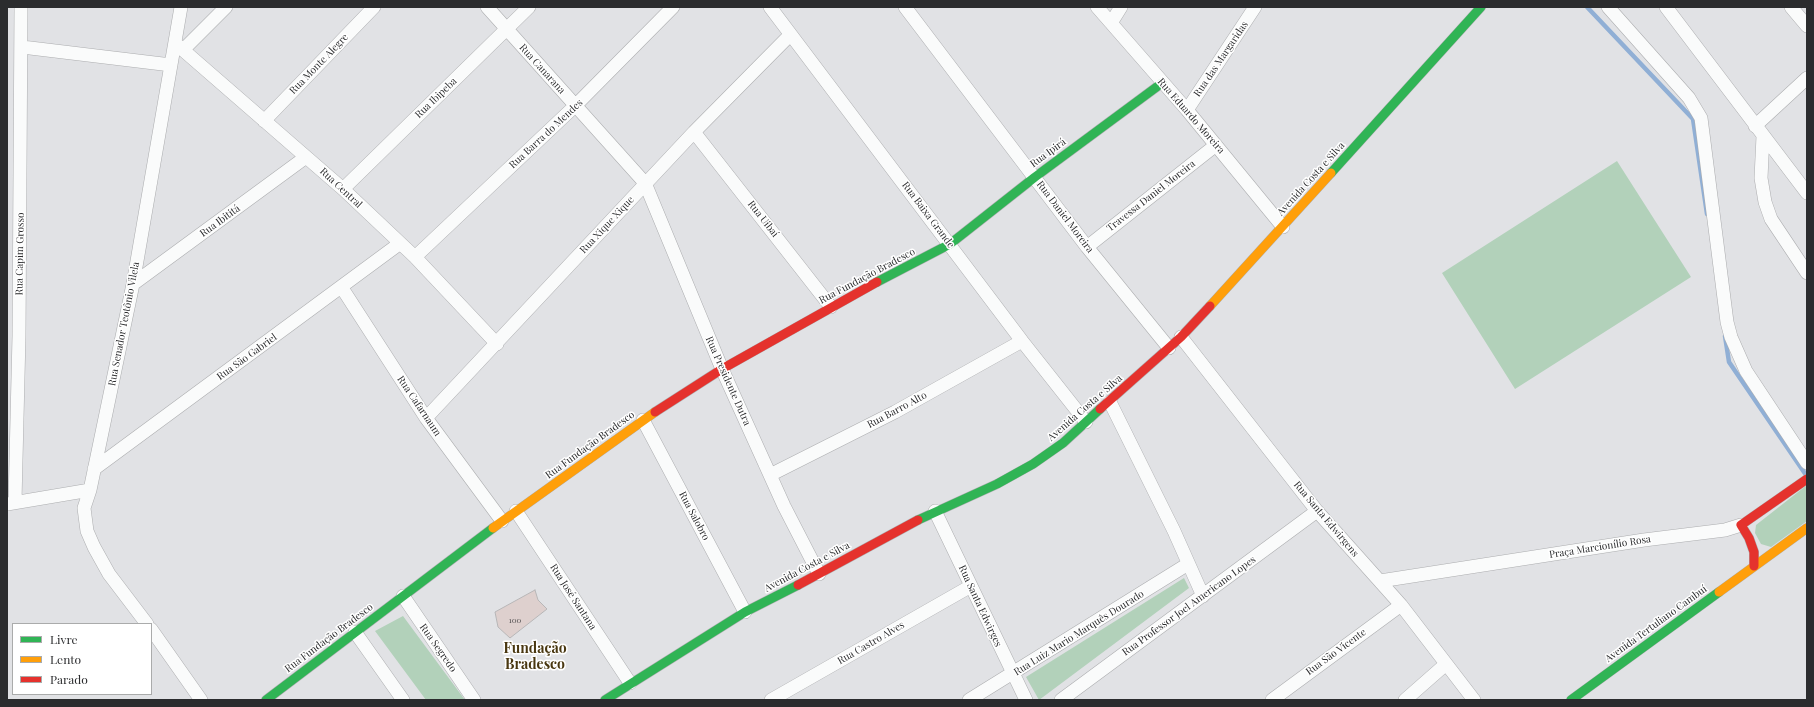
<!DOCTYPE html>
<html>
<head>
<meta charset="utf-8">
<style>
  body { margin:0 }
  #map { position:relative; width:1814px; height:707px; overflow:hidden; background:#e1e2e5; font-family:"Playfair Display",serif }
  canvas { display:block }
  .frame { position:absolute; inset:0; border:8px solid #2b2c2e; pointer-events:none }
  .legend { position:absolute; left:12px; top:623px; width:140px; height:72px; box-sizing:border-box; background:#fff; border:1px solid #aaabab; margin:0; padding:5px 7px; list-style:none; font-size:12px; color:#2b2c2e }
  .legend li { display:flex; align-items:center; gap:8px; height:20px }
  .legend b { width:20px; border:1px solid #aaabab }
</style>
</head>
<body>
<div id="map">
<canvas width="1814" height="707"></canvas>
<div class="frame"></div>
<ul class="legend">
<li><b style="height:5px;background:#30b455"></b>Livre</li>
<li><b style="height:5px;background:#ff9f0a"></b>Lento</li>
<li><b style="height:5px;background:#e5322d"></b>Parado</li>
</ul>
</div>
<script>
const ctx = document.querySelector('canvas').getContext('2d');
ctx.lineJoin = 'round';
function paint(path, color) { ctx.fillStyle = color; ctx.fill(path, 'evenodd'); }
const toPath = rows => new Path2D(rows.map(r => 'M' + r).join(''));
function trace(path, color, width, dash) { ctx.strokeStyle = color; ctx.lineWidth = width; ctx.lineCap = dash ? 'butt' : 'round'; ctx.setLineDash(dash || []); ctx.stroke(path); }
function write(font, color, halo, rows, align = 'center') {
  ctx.font = font + ' "Playfair Display",serif'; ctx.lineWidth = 3; ctx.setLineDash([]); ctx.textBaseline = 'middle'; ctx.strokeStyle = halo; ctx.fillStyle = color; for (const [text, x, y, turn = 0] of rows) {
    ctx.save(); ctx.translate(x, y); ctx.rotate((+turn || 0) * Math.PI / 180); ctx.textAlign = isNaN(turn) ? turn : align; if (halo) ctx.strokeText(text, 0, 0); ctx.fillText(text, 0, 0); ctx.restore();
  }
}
const green = toPath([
  [1617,161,1691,277,1515,389,1442,273],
  [1807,485,1807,521,1771,547,1761,544,1755,533,1756,525],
  [1184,578,1189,588,1039,700,1026,677],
  [403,616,465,700,426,700,375,631]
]);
const stream = toPath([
  [1587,7,1693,119,1707,214],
  [1725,336,1729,362,1806,475]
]);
const building = toPath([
  [535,590,538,600,547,609,510,638,498,627,495,612,535,590]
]);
const street = toPath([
  [487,7,645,183,722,369,784,506,819,574],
  [770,7,1022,341,1086,422],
  [905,7,1087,247,1169,348],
  [1097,7,1187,110,1283,227],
  [1608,7,1689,98,1701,118,1727,322,1731,337,1746,371,1807,463],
  [1666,7,1807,193],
  [1791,7,1807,26],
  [1111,23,1121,7],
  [175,43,343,189,415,257,497,344],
  [22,47,171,65],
  [183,50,226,7],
  [1187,110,1255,7],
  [264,121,374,7],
  [1755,126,1807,78],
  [694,132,831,307],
  [1763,136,1761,178,1765,202,1771,219,1807,273],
  [343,189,529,7],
  [1087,247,1216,145],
  [415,257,575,106,673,7],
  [133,284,306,157],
  [342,288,426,418,502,521],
  [1181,337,1317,511,1401,605,1474,700],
  [1110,402,1174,531,1203,596],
  [426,418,694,132,790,35],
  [643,420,745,612],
  [94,469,399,244],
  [770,475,895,412,1022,341],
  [15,501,19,336,21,7],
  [7,504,90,490],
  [516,511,630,683],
  [935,511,1026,700],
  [1380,581,1644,540,1725,530,1741,525],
  [403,596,474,700],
  [147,624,109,574,94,547,87,531,84,508,90,490,133,284,181,7],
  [151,629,201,700],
  [355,632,403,700],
  [771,700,971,586],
  [969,700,1188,564],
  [1061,700,1317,511],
  [1272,700,1401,605],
  [1405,700,1446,664]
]);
const fast = toPath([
  [1331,173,1481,7],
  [877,282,950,244,1035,177,1162,83],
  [918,520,997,484,1033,464,1063,443,1100,409],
  [266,700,493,528],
  [605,700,745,612,798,585],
  [1571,700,1719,592]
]);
const slow = toPath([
  [1210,306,1331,173],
  [493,528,655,412],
  [1719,592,1807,528]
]);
const jam = toPath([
  [1100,409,1181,337,1210,306],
  [655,412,722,369,877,282],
  [1754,566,1754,552,1749,538,1741,525,1807,479],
  [798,585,918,520]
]);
const numberNames = [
  ["100",515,620]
];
const streetNames = [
  ["Rua das Margaridas",1221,59,-56],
  ["Rua Monte Alegre",319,64,-46],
  ["Rua Canarana",542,69,48],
  ["Rua Ibipeba",436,98,-44],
  ["Rua Eduardo Moreira",1191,116,49],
  ["Rua Barra do Mendes",546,134,-43],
  ["Rua Ipirá",1048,153,-36],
  ["Avenida Costa e Silva",1311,179,-48],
  ["Rua Central",341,188,43],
  ["Travessa Daniel Moreira",1151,196,-38],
  ["Rua Baixa Grande",928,215,53],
  ["Rua Daniel Moreira",1065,217,53],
  ["Rua Uibaí",763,219,52],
  ["Rua Ibititá",220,221,-36],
  ["Rua Xique Xique",607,225,-47],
  ["Rua Capim Grosso",20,254,-89],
  ["Rua Fundação Bradesco",867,276,-28],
  ["Rua Senador Teotônio Vilela",124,324,-79],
  ["Rua São Gabriel",247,357,-36],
  ["Rua Presidente Dutra",728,381,66],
  ["Rua Cafarnaum",419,406,56],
  ["Avenida Costa e Silva",1085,408,-41],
  ["Rua Barro Alto",897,410,-28],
  ["Rua Fundação Bradesco",590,445,-36],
  ["Rua Salobro",694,516,62],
  ["Rua Santa Edwirgens",1326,519,50],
  ["Praça Marcionílio Rosa",1600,547,-9],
  ["Avenida Costa e Silva",807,567,-28],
  ["Rua José Santana",573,597,57],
  ["Rua Santa Edwirges",980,606,65],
  ["Rua Professor Joel Americano Lopes",1189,606,-36],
  ["Avenida Tertuliano Cambuí",1656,624,-36],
  ["Rua Luiz Mario Marquês Dourado",1079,633,-32],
  ["Rua Fundação Bradesco",329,638,-37],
  ["Rua Castro Alves",871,643,-30],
  ["Rua Segredo",438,648,55],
  ["Rua São Vicente",1336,652,-36]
];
const districtNames = [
  ["Fundação",535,649],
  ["Bradesco",535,665]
];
paint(green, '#b2d1ba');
trace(stream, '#90afd5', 4.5);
paint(building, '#ded0ce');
trace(building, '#b7b6b7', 1);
trace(street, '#acadaf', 14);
trace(fast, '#acadaf', 10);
trace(slow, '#acadaf', 10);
trace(jam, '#acadaf', 10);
trace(street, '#fafbfb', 13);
trace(fast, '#30b455', 9);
trace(slow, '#ff9f0a', 9);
trace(jam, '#e5322d', 9);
write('8px', '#585556', null, numberNames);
write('10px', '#2b2c2e', '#fff', streetNames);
write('bold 14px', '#493710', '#fff', districtNames);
</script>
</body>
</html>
